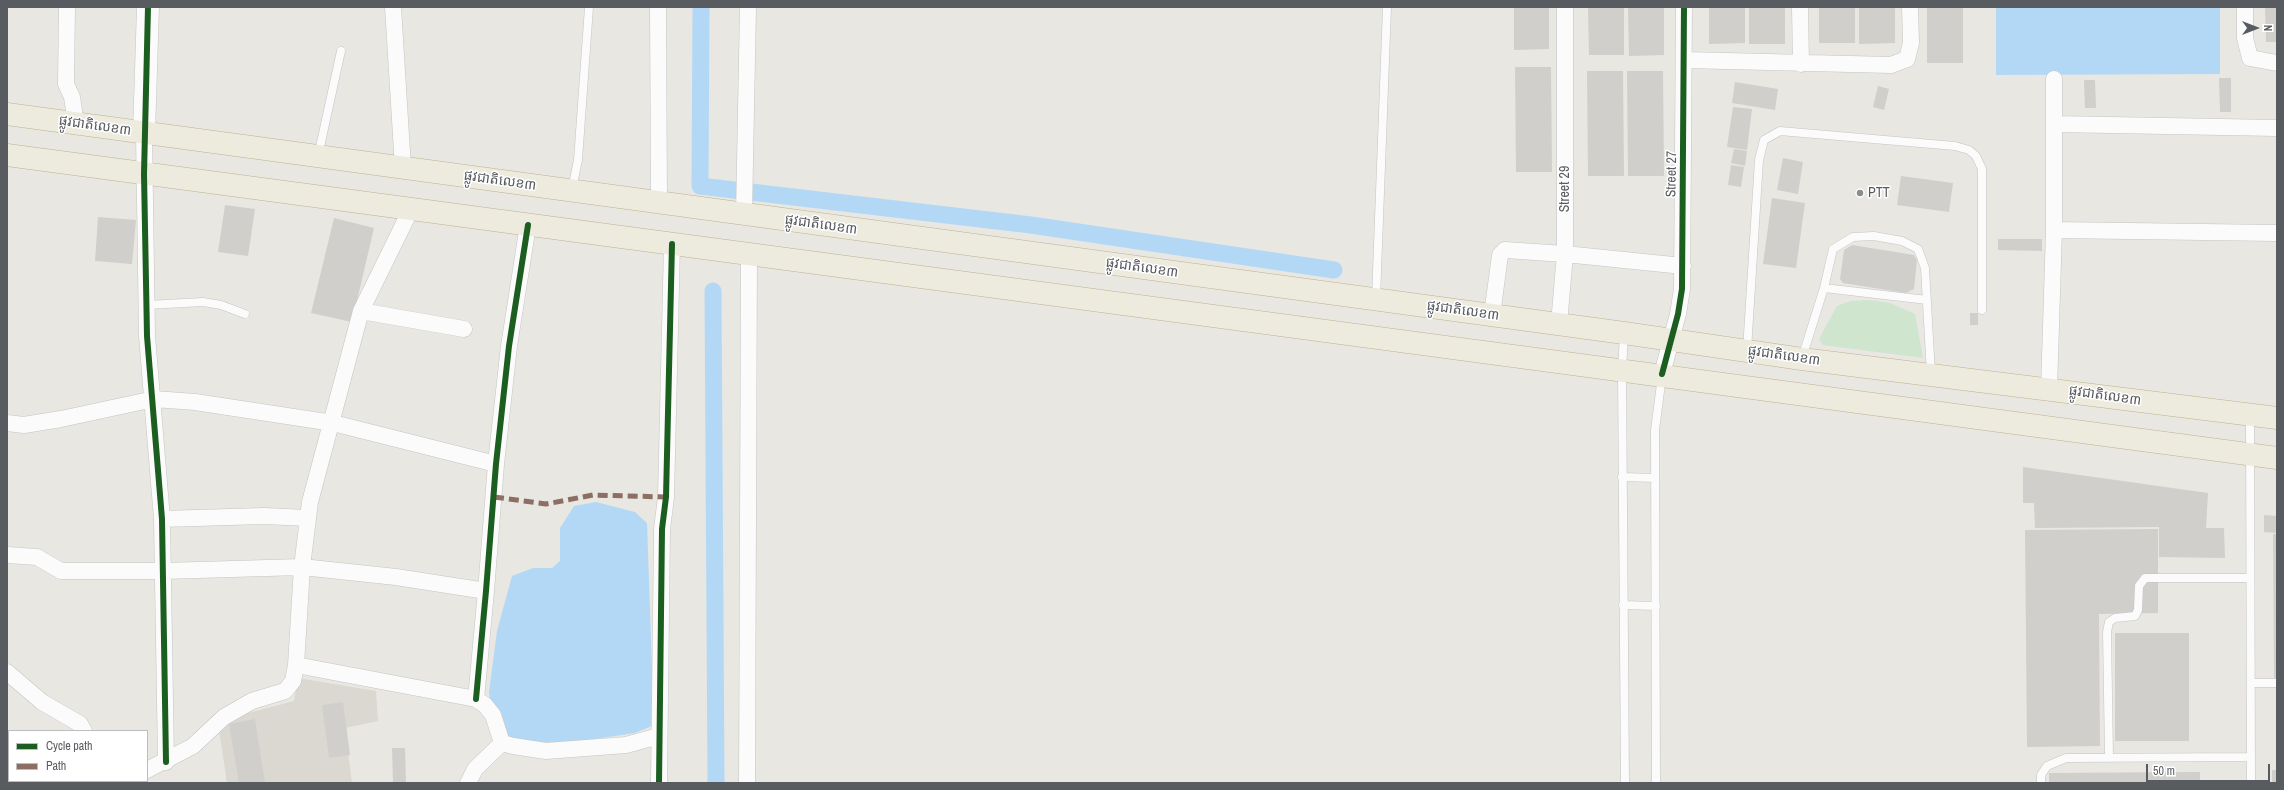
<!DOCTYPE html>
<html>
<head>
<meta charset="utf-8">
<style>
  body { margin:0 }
  #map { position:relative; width:2284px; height:790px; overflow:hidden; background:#e8e7e2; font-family:"Archivo Narrow",sans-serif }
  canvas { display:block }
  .frame { position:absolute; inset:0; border:8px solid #585b60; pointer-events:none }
  .legend { position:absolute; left:8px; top:730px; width:140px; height:52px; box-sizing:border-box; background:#fff; border:1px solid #bcbdbf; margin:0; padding:5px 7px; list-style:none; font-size:12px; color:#585b60 }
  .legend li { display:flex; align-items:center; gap:8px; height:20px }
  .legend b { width:20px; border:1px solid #bcbdbf }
  .north { position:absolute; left:2236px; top:8px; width:40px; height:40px; -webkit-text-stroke:3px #fff; paint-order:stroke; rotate:90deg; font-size:11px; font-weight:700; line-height:16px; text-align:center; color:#585b60 }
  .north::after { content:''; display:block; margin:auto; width:14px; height:18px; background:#585b60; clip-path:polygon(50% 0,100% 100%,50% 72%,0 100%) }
  .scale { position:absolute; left:2146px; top:764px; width:124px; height:18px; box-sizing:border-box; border:2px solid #585b60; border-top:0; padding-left:5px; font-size:12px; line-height:14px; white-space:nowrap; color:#585b60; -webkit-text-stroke:3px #fff; paint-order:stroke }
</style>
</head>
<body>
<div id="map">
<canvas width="2284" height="790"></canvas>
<div class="frame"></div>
<ul class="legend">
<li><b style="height:5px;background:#1b5e20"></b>Cycle path</li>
<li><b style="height:5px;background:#8d6e63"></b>Path</li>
</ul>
<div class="north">N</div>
<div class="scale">50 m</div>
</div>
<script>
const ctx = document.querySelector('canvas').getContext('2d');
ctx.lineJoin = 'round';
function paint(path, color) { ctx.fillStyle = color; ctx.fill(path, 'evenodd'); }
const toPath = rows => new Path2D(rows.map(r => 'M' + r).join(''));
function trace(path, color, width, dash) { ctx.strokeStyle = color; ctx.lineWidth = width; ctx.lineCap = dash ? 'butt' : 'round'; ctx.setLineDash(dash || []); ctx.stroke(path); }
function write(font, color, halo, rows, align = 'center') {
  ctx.font = font + ' "Archivo Narrow","Noto Sans Khmer",sans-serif'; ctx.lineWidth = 3; ctx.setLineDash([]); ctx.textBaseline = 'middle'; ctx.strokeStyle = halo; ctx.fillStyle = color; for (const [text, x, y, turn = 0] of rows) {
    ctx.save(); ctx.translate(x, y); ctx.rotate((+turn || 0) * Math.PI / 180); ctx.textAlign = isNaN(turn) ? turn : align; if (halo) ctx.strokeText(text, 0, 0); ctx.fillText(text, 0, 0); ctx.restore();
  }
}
const education = toPath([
  [298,678,376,691,378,721,345,728,352,783,227,783,219,730,233,717,294,701]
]);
const green = toPath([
  [1869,300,1890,303,1915,314,1923,358,1823,345,1819,339,1837,306,1850,301]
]);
const water = toPath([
  [1996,7,2220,7,2220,74,1996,75],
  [596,502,635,512,647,523,654,725,635,733,588,740,544,743,508,739,490,701,489,692,497,631,512,576,533,568,552,568,560,561,560,528,574,506]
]);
const canal = toPath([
  [701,7,700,186,1031,225,1334,270],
  [713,291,716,783]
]);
const building = toPath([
  [1514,7,1549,7,1549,49,1514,50],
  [1588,7,1624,7,1624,55,1589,55],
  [1628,7,1664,7,1664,55,1629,56],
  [1709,7,1745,7,1745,43,1709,44],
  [1749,7,1785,7,1785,44,1749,44],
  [1819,7,1855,7,1855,43,1819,43],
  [1859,7,1895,7,1895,43,1859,44],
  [1927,7,1963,7,1963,63,1927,63],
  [2265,7,2277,7,2277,42,2266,42],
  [1515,67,1551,67,1552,172,1516,172],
  [1587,71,1623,71,1624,176,1588,176],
  [1627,71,1663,71,1664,176,1628,176],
  [2219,78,2231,78,2231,112,2220,112],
  [2084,80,2095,80,2096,108,2085,108],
  [1735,82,1778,89,1775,110,1732,103],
  [1878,86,1889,89,1884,110,1873,107],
  [1733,107,1752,109,1747,150,1727,147],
  [1734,149,1747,151,1745,166,1731,163],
  [1783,158,1803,162,1798,194,1777,190],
  [1731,165,1744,167,1741,187,1728,185],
  [1901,176,1953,183,1949,212,1897,205],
  [1772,198,1805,203,1796,268,1763,264],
  [225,205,255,209,248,256,218,252],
  [98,217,136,220,132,264,95,261],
  [334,218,374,228,352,322,311,313],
  [1998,239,2042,239,2042,251,1998,250],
  [1852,245,1914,255,1917,260,1914,289,1906,293,1843,283,1840,279,1844,250],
  [1970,313,1978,313,1978,325,1970,325],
  [2023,467,2208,493,2206,528,2224,528,2225,558,2159,557,2159,527,2035,528,2034,503,2023,503],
  [2264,515,2277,516,2277,533,2264,532],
  [2158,529,2158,613,2099,614,2100,746,2027,747,2025,530],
  [2273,534,2277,534,2277,678,2274,678],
  [2115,633,2189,633,2189,741,2115,741],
  [343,702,350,755,329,758,322,705],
  [255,719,265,783,239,783,229,724],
  [392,748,405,748,406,783,393,783],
  [2272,770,2277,770,2277,783,2272,783],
  [2200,772,2200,783,2049,783,2049,773]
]);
const lane = toPath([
  [318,156,341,51],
  [572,189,578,160,589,7],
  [1824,288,1927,300],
  [1376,298,1387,7],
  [147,305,203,302,221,305,245,314],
  [1624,334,1622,370,1625,783],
  [1747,350,1759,160,1764,140,1780,131,1955,146,1969,150,1976,156,1982,169,1982,310],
  [1802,358,1824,288,1833,249,1853,237,1874,236,1902,241,1918,249,1925,268,1931,374],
  [2250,416,2251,783],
  [1622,477,1655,478],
  [1623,605,1656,606],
  [2251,683,2277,683],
  [2109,757,2107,632,2109,622,2115,618,2135,616,2138,610,2139,586,2145,578,2250,578],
  [1656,783,1655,430,1662,376],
  [2041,783,2041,775,2047,766,2066,758,2251,757]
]);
const street = toPath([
  [67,7,66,84,72,97,76,124],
  [393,7,403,168],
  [658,7,659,203],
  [1565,7,1565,254,1683,266],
  [1800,7,1801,64],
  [2245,7,2245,38,2250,58,2277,63],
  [1685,60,1891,65,1907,59,1911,43,1910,7],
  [2054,124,2277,128],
  [144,133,147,336,162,519,166,762],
  [744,214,748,7],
  [2054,230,2277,233],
  [361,311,464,329],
  [1492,315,1500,255,1505,250,1565,254,1559,324],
  [1662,374,1678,314,1682,289,1684,7],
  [2049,389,2054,230,2054,79],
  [7,423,24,425,61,419,154,399,195,402,333,423,496,464],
  [162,519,264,516,307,518],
  [7,555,37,557,61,571,163,571,302,567,396,577,486,591],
  [296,665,476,699,485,705,493,715,502,743,513,746,546,751,626,745,659,736],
  [7,672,42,702,80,724,84,731],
  [476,699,486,591,496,464,509,346,528,225],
  [147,770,193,746,224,717,252,701,285,691,293,681,296,665,302,567,310,502,361,311,411,209],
  [130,783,133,781],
  [468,783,475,769,502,743],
  [659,783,662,529,666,497,672,244],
  [747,783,749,254]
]);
const secondary = toPath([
  [144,133,148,7]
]);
const highway = toPath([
  [7,114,1624,333,1802,359,2277,418],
  [7,155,2277,458]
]);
const quiet = toPath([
  [494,497,546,504,593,495,666,497]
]);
const cycleway = toPath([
  [148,7,144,174,147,336,162,519,166,762],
  [1662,374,1678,314,1682,289,1684,7],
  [476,699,486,591,496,464,509,346,528,225],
  [659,783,662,529,666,497,672,244]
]);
const markers = [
  [1860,193,4,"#8a8c8e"]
];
const streetNames = [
  ["ផ្លូវជាតិលេខ៣",95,126,8],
  ["Street 27",1672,174,-89],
  ["ផ្លូវជាតិលេខ៣",500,181,8],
  ["Street 29",1565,189,-90],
  ["ផ្លូវជាតិលេខ៣",821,225,8],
  ["ផ្លូវជាតិលេខ៣",1142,268,8],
  ["ផ្លូវជាតិលេខ៣",1463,311,8],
  ["ផ្លូវជាតិលេខ៣",1784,356,8],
  ["ផ្លូវជាតិលេខ៣",2105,396,8]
];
const poiNames = [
  ["PTT",1868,193]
];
paint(education, '#dad8d1');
paint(green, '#cfe5cd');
paint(water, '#b3d8f6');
trace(canal, '#b3d8f6', 17);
paint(building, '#d0cfcc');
trace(lane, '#c4c4c3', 9);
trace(street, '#c4c4c3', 17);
trace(secondary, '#c5c5c4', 23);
trace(highway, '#bfb190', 23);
trace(lane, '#fcfbfb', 8);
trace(street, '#fcfbfb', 16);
trace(secondary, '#fcfbfb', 22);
trace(highway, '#edeade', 22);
trace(quiet, '#8d6e63', 5, [10, 5]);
trace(cycleway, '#1b5e20', 6);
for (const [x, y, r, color] of markers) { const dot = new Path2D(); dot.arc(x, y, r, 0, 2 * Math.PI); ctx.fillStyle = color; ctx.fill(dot); trace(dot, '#fff', 1.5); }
write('14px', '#585b60', '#fff', streetNames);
write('14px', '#585b60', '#fff', poiNames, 'left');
</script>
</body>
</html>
